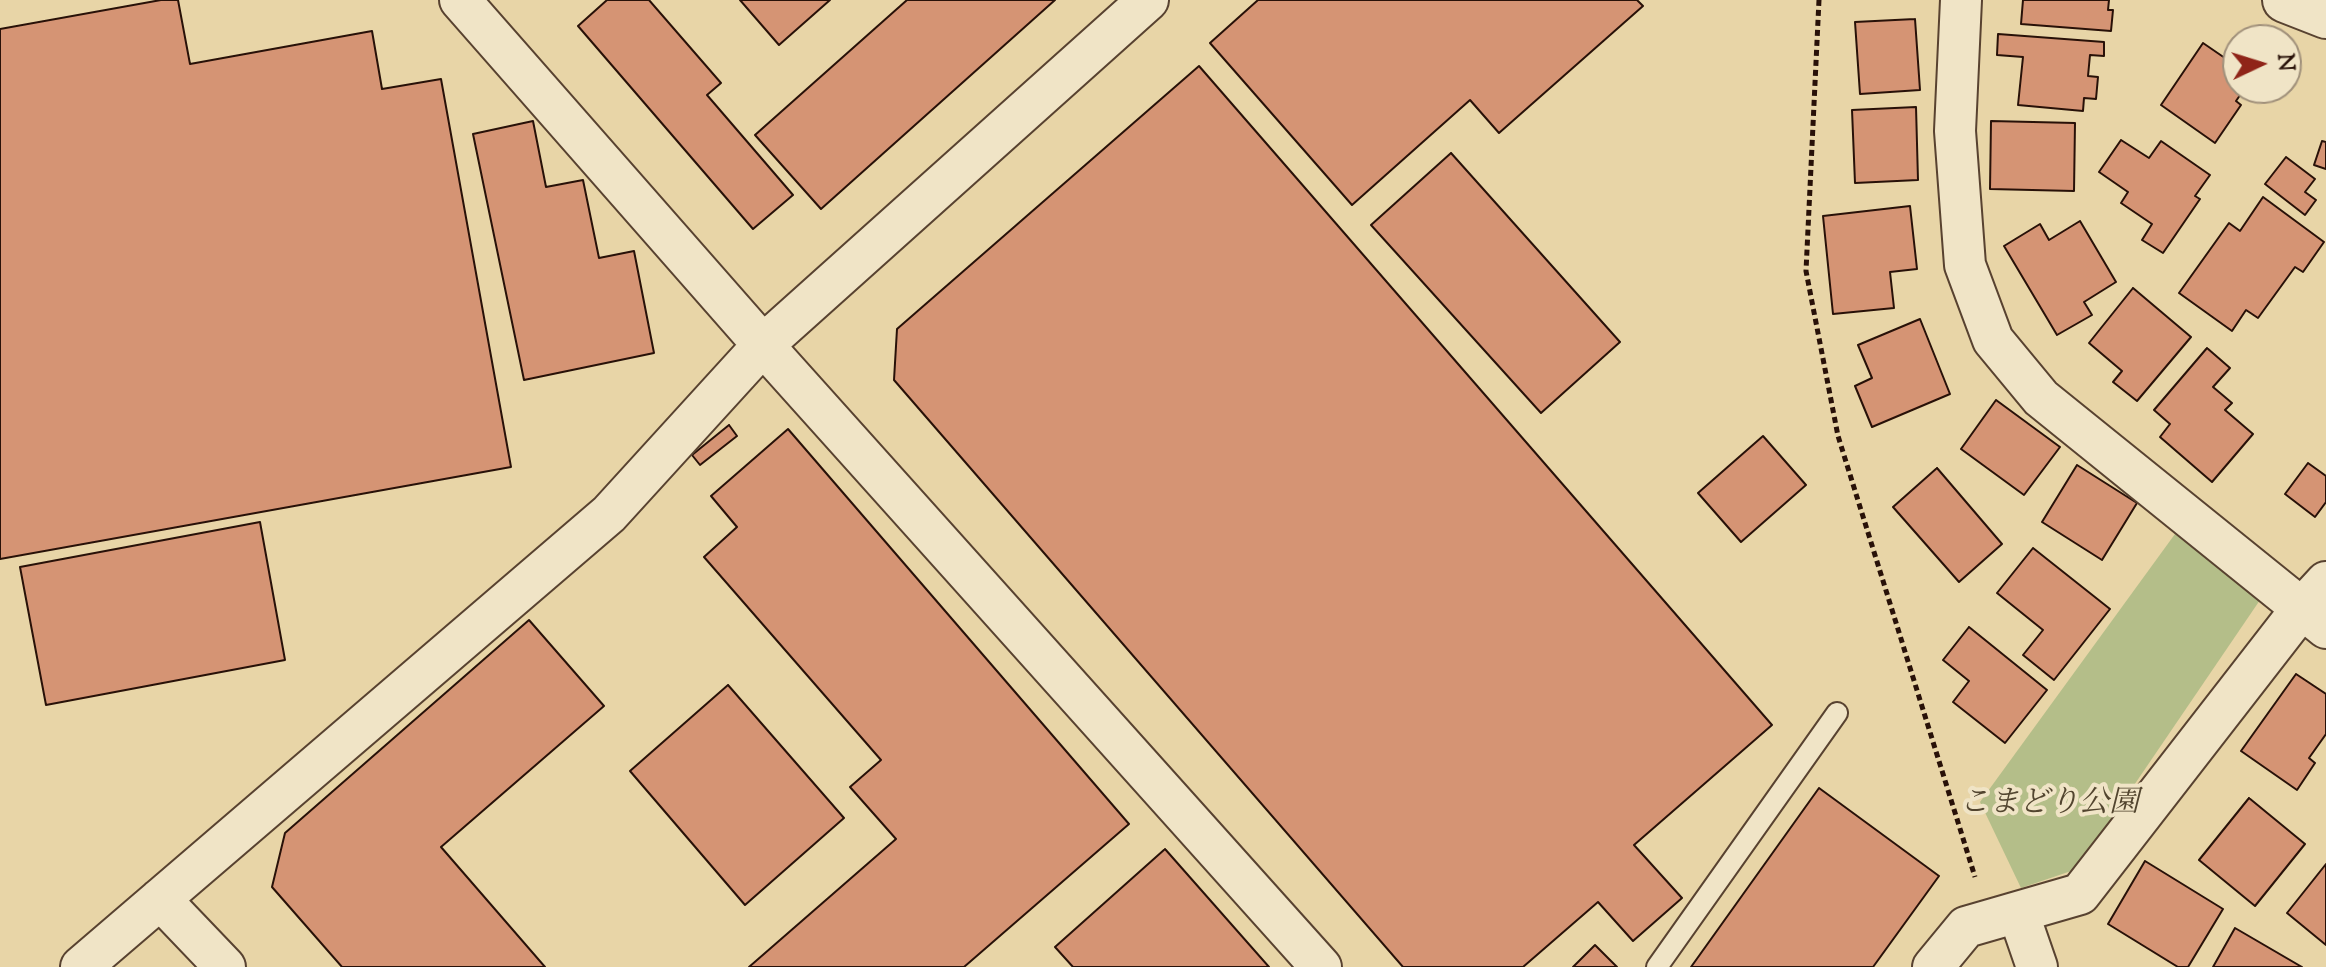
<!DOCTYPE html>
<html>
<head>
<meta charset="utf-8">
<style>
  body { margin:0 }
  #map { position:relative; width:2326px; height:967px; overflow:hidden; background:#e8d5a7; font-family:"Sorts Mill Goudy",serif }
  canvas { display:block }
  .north { position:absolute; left:2222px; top:24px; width:80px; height:80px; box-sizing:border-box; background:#f0e4c6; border:2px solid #a0907a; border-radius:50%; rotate:86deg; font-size:22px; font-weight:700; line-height:32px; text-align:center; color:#281108 }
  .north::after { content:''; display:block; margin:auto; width:28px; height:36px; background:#8f2418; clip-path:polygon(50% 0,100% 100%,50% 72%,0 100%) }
</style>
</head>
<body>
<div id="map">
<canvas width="2326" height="967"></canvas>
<div class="north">N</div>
</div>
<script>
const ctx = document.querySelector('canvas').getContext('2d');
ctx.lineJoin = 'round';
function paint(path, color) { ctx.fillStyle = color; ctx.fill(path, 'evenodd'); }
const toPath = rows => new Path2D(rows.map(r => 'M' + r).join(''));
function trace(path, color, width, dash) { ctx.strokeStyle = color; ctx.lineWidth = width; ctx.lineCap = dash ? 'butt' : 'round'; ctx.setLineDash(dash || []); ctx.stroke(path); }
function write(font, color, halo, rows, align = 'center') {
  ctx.font = font + ' "Sorts Mill Goudy","Noto Serif JP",serif'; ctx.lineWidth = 8; ctx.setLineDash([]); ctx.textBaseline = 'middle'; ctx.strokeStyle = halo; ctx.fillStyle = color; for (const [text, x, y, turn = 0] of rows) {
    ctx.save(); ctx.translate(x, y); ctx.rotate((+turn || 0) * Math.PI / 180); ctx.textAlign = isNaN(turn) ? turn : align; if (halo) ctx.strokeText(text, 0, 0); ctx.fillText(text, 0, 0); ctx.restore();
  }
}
const green = toPath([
  [2175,534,2260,600,2077,869,2021,888,1980,802]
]);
const building = toPath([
  [161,0,178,0,190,64,372,31,382,89,441,79,511,467,0,559,0,29,161,0],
  [607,0,649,0,721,83,707,95,793,195,753,229,578,26,607,0],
  [740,0,830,0,779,45,740,0],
  [907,0,1055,0,821,209,755,135,907,0],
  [1258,0,1637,0,1643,6,1499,133,1470,100,1352,205,1210,43,1258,0],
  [2023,0,2109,0,2108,10,2113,10,2111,31,2021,24,2023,0],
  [1915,19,1920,90,1860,94,1855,22,1915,19],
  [1998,34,2104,42,2104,56,2090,55,2088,76,2098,77,2096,99,2084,98,2083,111,2018,105,2023,57,1997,55,1998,34],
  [2203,43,2238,67,2238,88,2245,88,2236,101,2241,105,2215,143,2161,105,2203,43],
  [1199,66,1772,725,1634,845,1682,898,1633,941,1598,902,1523,967,1403,967,894,380,897,329,1199,66],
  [1916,107,1918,180,1855,183,1852,110,1916,107],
  [533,121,546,187,583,180,599,258,634,251,654,353,524,380,473,134,533,121],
  [1991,121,2075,123,2074,191,1990,189,1991,121],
  [2121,140,2149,158,2161,141,2210,175,2195,196,2200,199,2163,253,2142,240,2152,224,2121,203,2128,192,2099,172,2121,140],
  [2322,141,2326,142,2326,169,2314,165,2322,141],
  [1451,153,1620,342,1541,413,1371,225,1451,153],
  [2286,157,2315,179,2305,192,2316,200,2305,215,2265,184,2286,157],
  [2263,197,2324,242,2303,272,2295,267,2258,318,2246,310,2232,331,2179,293,2229,223,2240,231,2263,197],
  [1910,206,1917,269,1890,272,1894,308,1833,314,1823,216,1910,206],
  [2080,221,2116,282,2084,302,2092,315,2057,335,2004,246,2040,224,2049,240,2080,221],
  [2133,288,2191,337,2137,401,2113,382,2122,371,2089,343,2133,288],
  [1920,319,1950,394,1872,427,1855,386,1872,378,1858,345,1920,319],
  [2207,348,2230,368,2213,387,2232,403,2225,410,2253,434,2212,482,2160,437,2170,424,2154,410,2207,348],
  [1996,400,2060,447,2024,495,1961,449,1996,400],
  [729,425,737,436,700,465,692,455,729,425],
  [788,429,1129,824,964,967,749,967,896,839,850,787,881,760,704,557,737,527,711,496,788,429],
  [1763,436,1806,485,1741,542,1698,493,1763,436],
  [2308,463,2326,476,2326,502,2315,517,2285,494,2308,463],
  [2077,465,2137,503,2102,560,2042,522,2077,465],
  [1937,468,2002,544,1959,582,1893,507,1937,468],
  [260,522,285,660,46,705,20,567,260,522],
  [2033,548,2110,609,2054,680,2023,655,2043,630,1997,593,2033,548],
  [529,620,604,706,441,847,545,967,342,967,272,887,285,833,529,620],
  [1969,627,2047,690,2005,743,1953,702,1969,681,1943,660,1969,627],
  [2296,674,2326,694,2326,734,2309,758,2315,763,2297,790,2241,751,2296,674],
  [728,685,844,818,745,905,630,771,728,685],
  [1819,788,1939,876,1873,967,1691,967,1819,788],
  [2249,798,2305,844,2255,906,2199,860,2249,798],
  [1165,849,1269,967,1073,967,1055,947,1165,849],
  [2145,861,2223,909,2188,967,2178,967,2108,924,2145,861],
  [2326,864,2326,945,2287,913,2326,864],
  [2235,928,2302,967,2213,967,2235,928],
  [1595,945,1617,967,1573,967,1595,945]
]);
const path = toPath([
  [1819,0,1806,271,1838,436,1975,877]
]);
const service = toPath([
  [1657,967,1837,713]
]);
const minor = toPath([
  [460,0,763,345,1321,967],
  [1961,0,1955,131,1965,265,1993,340,2041,398,2326,628],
  [160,899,225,967],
  [2018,912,2037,967],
  [81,967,609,514,763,345,1148,0],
  [1933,967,1966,927,2080,894,2302,608,2326,582]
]);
const tertiary = toPath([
  [2285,0,2326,16]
]);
const parkNames = [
  ["こまどり公園",2049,806]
];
paint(green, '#b4be89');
paint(building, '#d59474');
trace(building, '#281108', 2);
trace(service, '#584230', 24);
trace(minor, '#584230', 44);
trace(tertiary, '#584230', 48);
trace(path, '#281108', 5, [6, 4]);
trace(service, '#f0e4c6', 20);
trace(minor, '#f0e4c6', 40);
trace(tertiary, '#f0e4c6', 44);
write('italic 30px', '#52452f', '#f0e4c6', parkNames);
</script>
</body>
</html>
